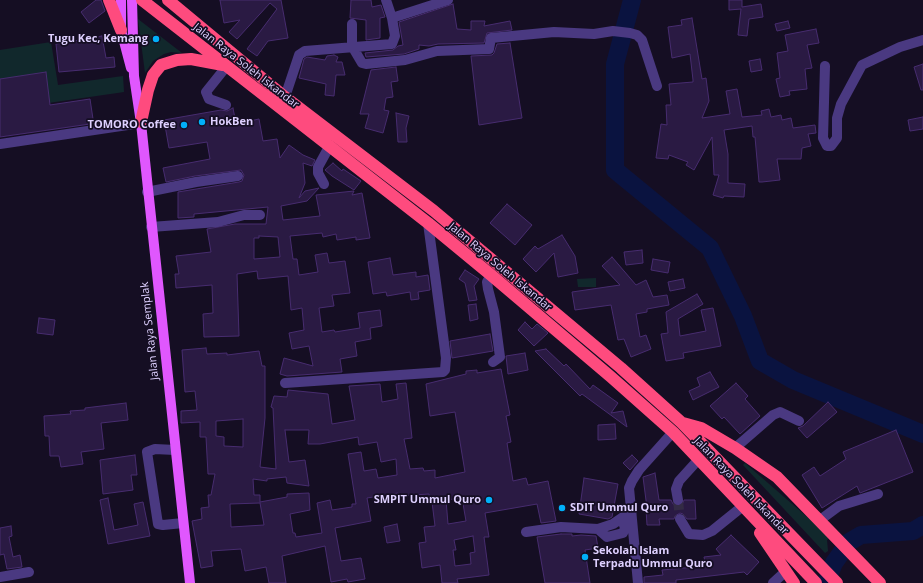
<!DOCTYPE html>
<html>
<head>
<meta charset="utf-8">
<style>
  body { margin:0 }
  canvas { display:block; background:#150e23 }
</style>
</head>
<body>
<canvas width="923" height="583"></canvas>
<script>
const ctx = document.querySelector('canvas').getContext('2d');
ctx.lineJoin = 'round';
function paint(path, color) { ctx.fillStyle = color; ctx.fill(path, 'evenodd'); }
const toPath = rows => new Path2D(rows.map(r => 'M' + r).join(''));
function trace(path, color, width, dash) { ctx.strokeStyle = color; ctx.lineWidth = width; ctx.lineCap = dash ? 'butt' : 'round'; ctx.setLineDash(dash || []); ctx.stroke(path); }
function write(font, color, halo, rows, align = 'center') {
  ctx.font = font + ' "Open Sans",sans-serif'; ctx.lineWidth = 3.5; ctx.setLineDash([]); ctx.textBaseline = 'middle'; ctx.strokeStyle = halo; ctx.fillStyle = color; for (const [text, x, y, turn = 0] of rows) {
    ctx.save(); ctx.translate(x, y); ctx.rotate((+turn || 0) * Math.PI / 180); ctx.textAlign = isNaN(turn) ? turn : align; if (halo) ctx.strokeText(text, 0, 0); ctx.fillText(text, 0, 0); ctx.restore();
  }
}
const green = toPath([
  [138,19,182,53,171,52,164,54,153,61,145,73],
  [51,42,58,85,123,76,124,92,0,110,0,50],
  [596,278,596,287,578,287,577,279],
  [745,463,830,537,827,540,828,551,825,553,743,465]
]);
const river = toPath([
  [632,0,615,64,615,170,710,248,743,316,760,361,793,380,923,434],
  [826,583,834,563,849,542,861,535,913,531,923,525]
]);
const building = toPath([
  [96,0,101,0,105,11,89,23,81,12,96,0],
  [220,0,281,0,288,38,268,41,257,56,247,49,277,9,270,3,237,39,229,32,240,20,224,23,220,0],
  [351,0,371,0,372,7,381,5,385,17,380,18,380,38,366,40,366,20,350,18,351,0],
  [729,0,742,0,742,7,761,4,763,17,749,19,747,36,738,35,741,9,729,10,729,0],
  [453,4,457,29,471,30,471,21,485,21,484,26,510,21,512,30,487,33,484,43,438,44,429,46,419,45,419,49,404,54,366,57,365,53,393,50,398,46,403,45,399,22,453,4],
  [692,18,702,79,706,78,709,101,702,118,730,114,726,91,737,89,742,117,762,115,761,111,769,109,771,117,781,115,782,120,791,118,793,128,815,125,816,133,808,134,811,146,802,148,801,159,777,159,780,180,762,182,759,182,755,137,753,137,752,126,724,130,728,154,728,183,745,184,744,197,724,196,723,198,713,195,719,175,714,175,712,137,694,170,686,165,688,162,669,155,668,159,656,158,661,124,667,125,666,105,671,105,669,84,693,82,693,80,690,54,672,58,668,27,682,25,681,20,692,18],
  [788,21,790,28,777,31,775,24,788,21],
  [816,29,819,43,807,45,812,68,805,69,807,89,789,91,790,95,780,97,776,79,780,78,777,53,788,51,785,35,816,29],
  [102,36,106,58,114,57,115,67,59,72,56,44,102,36],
  [510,43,522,118,479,125,471,56,492,55,494,53,497,44,510,43],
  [334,55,338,57,336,62,342,62,345,75,336,75,334,96,325,95,326,84,299,78,304,59,307,57,325,60,327,56,334,55],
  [760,59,762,70,751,72,749,61,760,59],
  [923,64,923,90,921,90,914,67,923,64],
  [396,67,398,81,391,82,393,97,386,98,384,110,389,111,383,133,365,128,369,114,360,114,371,70,396,67],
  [46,72,50,105,90,99,93,119,90,120,90,124,0,137,0,79,46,72],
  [233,108,236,124,259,119,263,141,277,139,280,158,289,145,303,155,315,160,312,166,303,163,305,183,299,198,305,191,319,188,307,201,281,206,283,220,320,216,316,195,354,191,352,195,362,193,370,238,356,240,356,237,337,240,336,234,323,237,322,233,290,236,293,259,297,259,299,275,318,272,315,255,327,253,329,263,345,261,350,293,332,295,334,306,319,308,322,332,334,330,335,332,360,328,358,313,380,310,382,326,370,328,371,339,355,342,357,356,340,359,342,372,287,376,280,374,284,358,313,366,309,346,292,349,289,333,304,330,302,308,291,310,288,276,258,279,257,271,237,274,239,336,204,337,203,314,213,313,212,285,176,288,175,274,179,274,176,256,211,252,207,229,235,224,266,224,268,207,194,214,194,217,178,218,178,192,239,182,242,181,244,175,241,170,195,176,166,182,163,168,210,159,207,142,169,148,164,120,221,110,227,111,233,108],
  [259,236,278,237,280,257,254,259,254,238,259,238,259,236],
  [396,113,409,116,406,128,407,142,398,142,396,113],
  [923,117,923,129,910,131,908,120,923,117],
  [333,163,342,171,343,169,361,181,354,190,332,176,325,170,333,163],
  [507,204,532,225,515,245,490,223,507,204],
  [562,235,575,256,578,273,558,277,554,253,536,272,523,259,535,246,538,249,562,235],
  [642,250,643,263,626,265,624,252,642,250],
  [612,257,636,285,646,280,653,297,667,295,669,305,647,309,647,312,636,314,640,337,646,335,651,349,631,357,624,339,618,340,611,305,575,310,572,292,620,285,602,266,612,257],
  [390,258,393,275,416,272,416,277,428,275,430,290,418,292,419,299,411,300,410,292,387,296,386,292,373,294,368,262,390,258],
  [653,259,670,262,668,273,651,270,653,259],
  [465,270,479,279,474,286,477,300,469,301,465,283,459,279,465,270],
  [683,279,685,288,670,291,668,282,683,279],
  [697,294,703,304,678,319,680,336,706,331,701,310,713,308,721,346,683,353,684,358,666,361,661,334,668,333,666,312,697,294],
  [476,304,478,319,470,321,468,305,476,304],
  [39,318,55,320,53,335,37,333,39,318],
  [525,322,532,329,537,324,548,333,534,346,518,330,525,322],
  [490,334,493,351,452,358,450,341,490,334],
  [206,348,207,354,227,353,227,355,259,351,262,366,265,366,265,418,260,467,276,469,273,408,271,407,274,396,287,397,288,390,328,394,332,424,355,420,349,386,380,384,382,402,398,399,396,384,406,383,412,438,404,439,410,469,423,468,424,471,435,470,435,478,465,472,455,412,430,416,426,384,466,374,466,371,477,370,477,373,501,369,510,415,506,416,511,442,507,443,513,481,526,478,528,485,548,481,556,521,541,523,537,504,485,513,489,537,484,537,489,575,457,579,458,583,442,583,440,565,422,568,419,543,426,542,424,527,435,526,432,502,430,502,429,494,398,496,398,493,367,498,371,521,335,528,341,561,361,558,365,579,348,582,347,579,331,582,325,546,282,556,286,583,269,583,266,567,245,571,241,549,211,551,213,566,201,568,192,521,202,519,201,508,209,507,208,495,211,495,215,474,208,474,206,437,200,437,200,422,181,423,181,411,197,410,195,391,185,392,182,350,206,348],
  [243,419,243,447,224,446,224,437,216,436,216,421,243,419],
  [285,430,309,430,308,444,320,444,358,437,359,445,377,442,381,462,396,459,397,475,378,478,376,469,364,471,361,452,348,454,356,504,352,504,352,507,332,510,330,500,317,503,322,533,296,537,295,533,293,533,290,514,310,510,309,493,287,494,287,497,260,502,260,495,254,495,253,479,267,481,267,479,286,477,287,483,309,486,305,460,289,462,285,430],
  [462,498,466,521,448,524,446,500,462,498],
  [260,503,264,525,231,527,230,504,260,503],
  [473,536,475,552,470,553,471,564,455,566,453,550,456,550,454,540,473,536],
  [546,349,564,366,566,364,590,389,593,385,618,403,611,413,623,411,627,427,582,394,580,396,535,351,546,349],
  [525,353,528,370,508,374,506,356,525,353],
  [710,372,719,387,693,400,689,391,700,386,697,378,710,372],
  [736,383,748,396,745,399,760,416,740,434,724,417,722,419,710,406,736,383],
  [828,402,837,412,807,438,798,428,803,426,828,402],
  [126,403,128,420,101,423,104,449,81,452,83,464,61,467,59,456,50,456,49,436,45,436,44,416,71,414,70,411,85,410,85,408,126,403],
  [615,424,616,439,598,440,598,425,615,424],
  [896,430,913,472,860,493,857,486,822,508,802,475,814,467,820,476,846,459,843,452,896,430],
  [135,455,137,475,131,475,133,490,103,494,100,460,135,455],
  [632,455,638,461,630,470,623,463,632,455],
  [655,473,659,500,671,500,673,504,679,506,682,505,684,500,695,500,696,519,687,519,683,514,680,513,675,516,674,519,659,519,660,525,647,525,646,509,647,508,643,477,655,473],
  [584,478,618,484,612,517,608,519,579,514,584,478],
  [108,498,114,530,138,525,134,504,143,502,150,536,108,544,100,500,108,498],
  [397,524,400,541,387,543,384,527,397,524],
  [11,526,12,536,9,537,13,557,20,555,22,567,7,569,4,554,0,555,0,528,11,526],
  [561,534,572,534,572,536,581,535,596,536,598,548,585,550,590,583,545,583,537,537,561,534],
  [731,535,759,562,747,575,744,572,676,580,676,583,644,583,644,577,663,575,662,570,706,566,704,557,721,555,716,549,731,535]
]);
const minorTunnel = toPath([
  [678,500,680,519]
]);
const minor = toPath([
  [386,0,392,18],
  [352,24,352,46,362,63,366,64,405,60,437,51,489,49,491,38,554,32,594,34,613,31,630,33,637,35,642,40,657,86],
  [825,66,823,138,827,146,831,146,837,138,837,118,841,104,862,65,900,47,923,40],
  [226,67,206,92,209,99,226,105],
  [285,97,299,55,305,51,392,44,395,36,392,18,448,0],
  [0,144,141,123],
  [324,184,318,173,318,167,329,147],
  [147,192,196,182,238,176],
  [151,227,218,222,244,215,260,215],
  [491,275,487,282,488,289,494,312,500,357,493,362],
  [285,383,443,372,445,370,446,358,428,223],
  [735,448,773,415,780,412,799,421],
  [175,450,155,449,147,452,158,524,163,525,183,523],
  [678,500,676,489,679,481,698,460],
  [680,519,689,534,703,535,712,531,743,506],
  [820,520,839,506,878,494],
  [598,529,607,537,623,533,625,528,622,519],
  [526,532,561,527,598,529,613,524,632,511],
  [0,577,29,572],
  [638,583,629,488,632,481,639,470,673,432],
  [773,583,785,572]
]);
const major = toPath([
  [121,0,121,30,131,68],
  [132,0,134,76,141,123,190,583]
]);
const highway = toPath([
  [109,0,121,30],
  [142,0,428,223,491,275,611,377,673,432,816,583],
  [168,0,285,97,434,211,621,368,682,423,837,583],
  [141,122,148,90,153,75,161,65,177,60,191,59,223,65],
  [683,423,701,428,735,448,777,477,880,583],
  [760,533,794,583]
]);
const markers = [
  [156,39,4,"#01b0f9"],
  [202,122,4,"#01b0f9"],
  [184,125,4,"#01b0f9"],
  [489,500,4,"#01b0f9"],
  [562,508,4,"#01b0f9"],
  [585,557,4,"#01b0f9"]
];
const poiNames = [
  ["Tugu Kec, Kemang",148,39],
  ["HokBen",210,122,"left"],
  ["TOMORO Coffee",176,125],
  ["SMPIT Ummul Quro",481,500],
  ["SDIT Ummul Quro",570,508,"left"],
  ["Sekolah Islam",593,551,"left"],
  ["Terpadu Ummul Quro",593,564,"left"]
];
const streetNames = [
  ["Jalan Raya Soleh Iskandar",246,66,38],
  ["Jalan Raya Soleh Iskandar",500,267,40],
  ["Jalan Raya Semplak",150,331,-96],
  ["Jalan Raya Soleh Iskandar",741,486,46]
];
paint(green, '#11282c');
trace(river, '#0a1340', 18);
paint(building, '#2a1a43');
trace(building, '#472c6f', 1);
trace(minorTunnel, '#332b44', 10, [10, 5]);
trace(minor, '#4a3981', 10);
trace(major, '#e057fe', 10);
trace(highway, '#fe4b7e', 12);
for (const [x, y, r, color] of markers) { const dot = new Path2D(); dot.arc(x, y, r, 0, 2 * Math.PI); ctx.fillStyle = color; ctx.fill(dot); trace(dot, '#150e23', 1.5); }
write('bold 11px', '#ded0ff', '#150e23', poiNames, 'right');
write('11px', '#ded0ff', '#150e23', streetNames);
</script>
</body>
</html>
